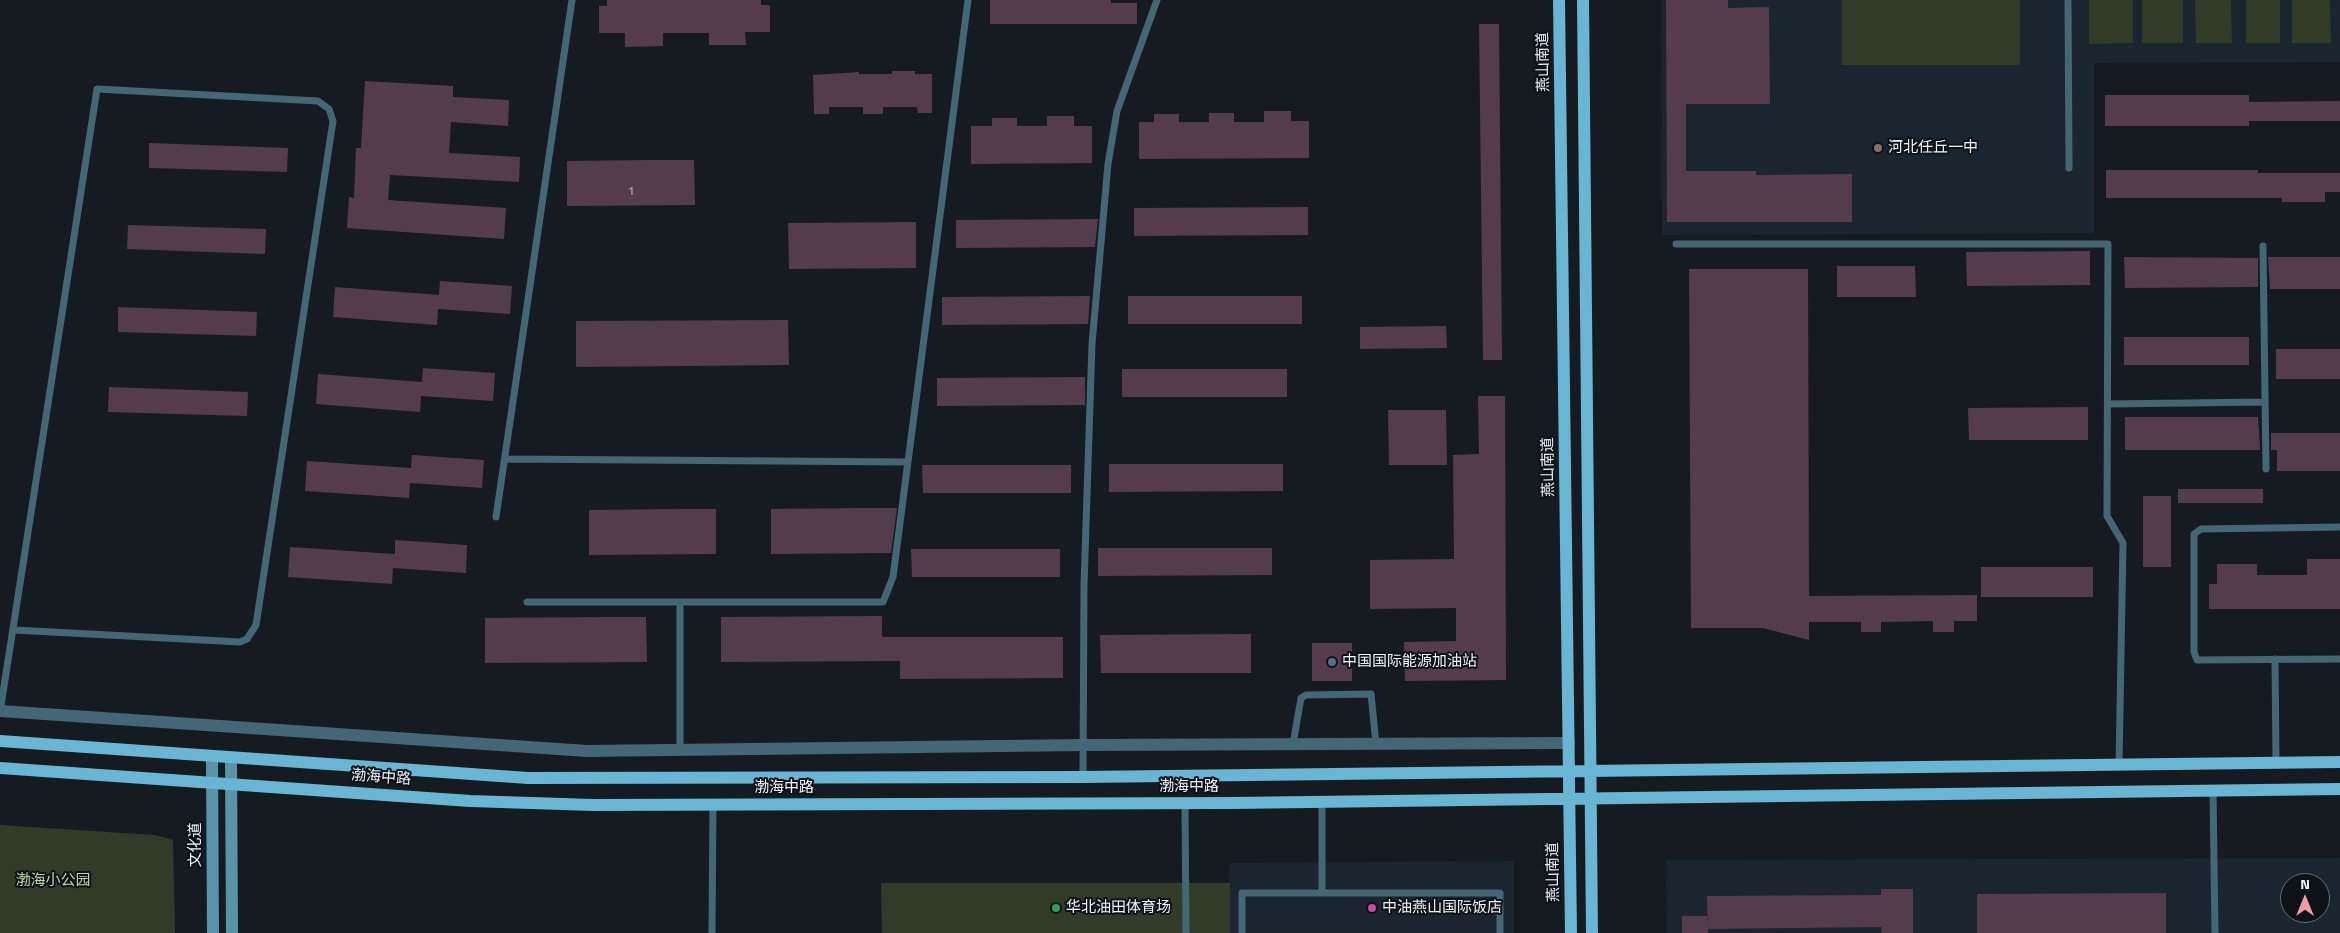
<!DOCTYPE html>
<html>
<head>
<meta charset="utf-8">
<style>
  body { margin:0 }
  #map { position:relative; width:2340px; height:933px; overflow:hidden; background:#161b21; font-family:"Titillium Web",sans-serif }
  canvas { display:block }
  .north { position:absolute; left:2280px; top:873px; width:50px; height:50px; box-sizing:border-box; background:#0d1218; border:1px solid #686d72; border-radius:50%; rotate:0deg; font-size:14px; font-weight:700; line-height:20px; text-align:center; color:#f1f5f9 }
  .north::after { content:''; display:block; margin:auto; width:18px; height:22px; background:#f49aa5; clip-path:polygon(50% 0,100% 100%,50% 72%,0 100%) }
</style>
</head>
<body>
<div id="map">
<canvas width="2340" height="933"></canvas>
<div class="north">N</div>
</div>
<script>
const ctx = document.querySelector('canvas').getContext('2d');
ctx.lineJoin = 'round';
function paint(path, color) { ctx.fillStyle = color; ctx.fill(path, 'evenodd'); }
const toPath = rows => new Path2D(rows.map(r => 'M' + r).join(''));
function trace(path, color, width, dash) { ctx.strokeStyle = color; ctx.lineWidth = width; ctx.lineCap = dash ? 'butt' : 'round'; ctx.setLineDash(dash || []); ctx.stroke(path); }
function write(font, color, halo, rows, align = 'center') {
  ctx.font = font + ' "Titillium Web","Noto Sans SC",sans-serif'; ctx.lineWidth = 4; ctx.setLineDash([]); ctx.textBaseline = 'middle'; ctx.strokeStyle = halo; ctx.fillStyle = color; for (const [text, x, y, turn = 0] of rows) {
    ctx.save(); ctx.translate(x, y); ctx.rotate((+turn || 0) * Math.PI / 180); ctx.textAlign = isNaN(turn) ? turn : align; if (halo) ctx.strokeText(text, 0, 0); ctx.fillText(text, 0, 0); ctx.restore();
  }
}
const built = toPath([
  [1661,0,2340,0,2340,62,2094,63,2094,233,1662,235],
  [2340,858,2340,933,1667,933,1666,860],
  [2290,883,2320,883,2320,913,2290,913],
  [1514,861,1514,933,1230,933,1229,863]
]);
const green = toPath([
  [1842,0,2020,0,2020,65,1842,65],
  [2089,0,2133,0,2133,43,2089,44],
  [2142,0,2183,0,2183,43,2142,43],
  [2195,0,2231,0,2232,43,2196,43],
  [2246,0,2280,0,2280,43,2246,43],
  [2292,0,2330,0,2331,43,2292,43],
  [0,825,155,835,173,840,175,933,0,933],
  [881,883,1230,883,1230,933,882,933]
]);
const building = toPath([
  [607,0,761,0,761,5,770,5,770,32,745,32,746,45,709,45,709,33,663,33,663,46,625,47,625,33,599,33,599,6,607,6],
  [990,0,1111,0,1111,3,1137,3,1137,24,990,24],
  [1666,0,1728,0,1728,8,1769,7,1770,104,1686,104,1686,171,1756,171,1756,175,1852,174,1852,222,1667,222],
  [1479,24,1499,24,1502,360,1483,360],
  [892,71,915,71,915,74,932,74,932,113,918,113,917,107,883,107,883,114,863,114,863,107,829,107,829,114,814,114,813,75,859,72,859,74,892,74],
  [365,81,453,86,453,97,509,100,508,126,451,122,449,153,520,157,519,182,390,175,388,200,506,208,504,239,347,228,349,197,354,198,356,148,361,148],
  [2105,95,2249,95,2249,102,2340,101,2340,121,2249,121,2249,126,2105,126],
  [1264,111,1291,111,1291,121,1309,121,1309,158,1139,159,1139,122,1154,122,1154,114,1179,114,1179,122,1209,122,1209,113,1234,113,1234,122,1264,122],
  [1047,116,1074,116,1074,126,1092,126,1092,163,971,164,971,126,992,126,992,118,1017,118,1017,126,1047,126],
  [149,143,288,148,287,172,149,168],
  [648,160,694,160,695,205,567,206,567,161],
  [2106,170,2258,170,2258,173,2340,173,2340,192,2325,192,2325,202,2282,202,2282,198,2106,198],
  [1308,207,1308,235,1134,236,1134,208],
  [1098,219,1095,247,956,248,956,220],
  [916,222,916,268,789,269,788,223],
  [128,225,266,229,265,254,127,249],
  [2090,251,2090,285,1967,286,1966,252],
  [2124,257,2258,258,2258,287,2125,288],
  [2268,257,2340,257,2340,289,2270,289],
  [1837,266,1915,266,1916,297,1837,297],
  [1689,269,1808,269,1809,596,1977,595,1977,621,1954,621,1954,632,1933,632,1933,621,1881,622,1881,632,1861,632,1861,622,1809,622,1809,640,1763,628,1691,628],
  [440,281,512,286,510,314,438,309,437,325,333,317,335,287,439,295],
  [1090,296,1088,324,942,325,942,297],
  [1128,296,1302,296,1302,324,1128,324],
  [118,307,257,312,256,336,118,332],
  [788,320,789,365,576,367,576,321],
  [1446,326,1447,348,1360,349,1360,327],
  [2124,337,2249,337,2249,365,2124,365],
  [2276,349,2340,349,2340,379,2276,379],
  [423,368,495,373,493,401,421,396,420,412,316,404,318,374,422,382],
  [1122,369,1287,369,1287,397,1122,397],
  [1085,377,1085,405,937,406,937,378],
  [109,387,248,392,247,416,108,412],
  [1478,396,1505,396,1506,680,1405,681,1404,642,1456,641,1456,608,1370,609,1370,560,1454,559,1453,455,1479,454],
  [2088,407,2088,440,1969,440,1968,408],
  [1388,410,1446,410,1447,465,1389,465],
  [2125,417,2258,417,2260,450,2125,450],
  [2271,433,2340,433,2340,471,2277,471,2277,450,2271,450],
  [412,455,484,460,482,488,410,483,409,498,305,491,307,461,411,468],
  [1109,464,1283,464,1283,491,1109,492],
  [922,465,1071,465,1071,493,923,493],
  [2178,489,2263,489,2263,503,2178,503],
  [2143,496,2171,496,2171,567,2143,567],
  [858,508,897,508,891,553,771,554,771,509],
  [676,509,716,509,716,554,589,555,589,510],
  [395,540,467,545,466,573,393,568,392,584,288,577,290,547,395,554],
  [1098,548,1272,548,1272,575,1098,576],
  [911,549,1060,549,1060,577,912,577],
  [2307,559,2340,559,2340,609,2209,609,2209,584,2217,584,2217,564,2257,564,2257,575,2307,575],
  [1981,567,2093,567,2093,597,1981,597],
  [882,616,882,637,1063,637,1063,678,900,679,900,661,721,662,721,617],
  [601,617,646,617,647,662,485,663,485,618],
  [1251,634,1251,673,1101,673,1100,635],
  [1312,643,1352,643,1352,681,1312,681],
  [1881,889,1913,889,1913,933,1882,933,1881,927,1708,929,1707,896,1881,895],
  [2166,893,2166,933,1977,933,1977,894],
  [1682,916,1708,916,1708,933,1682,933]
]);
const lane = toPath([
  [2068,0,2069,168],
  [1676,244,2108,244,2107,516,2123,543,2119,765],
  [2263,246,2266,469],
  [2108,404,2265,402],
  [505,459,908,462],
  [496,517,572,0],
  [2340,527,2201,529,2194,534,2194,652,2197,660,2340,659],
  [527,602,883,602,893,577,968,0],
  [680,602,680,750],
  [2275,659,2276,763],
  [0,712,97,89,318,101,329,109,333,121,256,625,247,639,240,642,14,630],
  [1293,744,1301,698,1306,695,1371,694,1376,744],
  [1083,777,1084,585,1092,344,1108,164,1117,111,1157,0],
  [2213,791,2215,933],
  [1322,802,1322,893],
  [1185,803,1186,933],
  [712,933,713,804],
  [1242,933,1242,893,1500,893,1500,933]
]);
const street = toPath([
  [0,711,587,751,1083,745,1569,743]
]);
const secondary = toPath([
  [212,756,213,933],
  [231,758,232,933]
]);
const primary = toPath([
  [1559,0,1571,933],
  [1583,0,1592,933],
  [0,741,528,778,1083,777,2340,762],
  [0,768,470,801,593,805,1231,803,2340,789]
]);
const markers = [
  [1878,148,5,"#8d6e63"],
  [1332,662,5,"#5c6f8a"],
  [1056,908,5,"#2e9e5b"],
  [1372,908,5,"#d1479c"]
];
const numberNames = [
  ["1",631,192]
];
const streetNames = [
  ["燕山南道",1544,62,-91],
  ["燕山南道",1549,467,-91],
  ["渤海中路",381,778,4],
  ["渤海中路",1189,787],
  ["渤海中路",784,788],
  ["文化道",196,845,-90],
  ["燕山南道",1554,872,-91]
];
const poiNames = [
  ["河北任丘一中",1888,148],
  ["中国国际能源加油站",1342,662],
  ["华北油田体育场",1066,908],
  ["中油燕山国际饭店",1382,908]
];
const parkNames = [
  ["渤海小公园",53,881]
];
paint(built, '#1b252f');
paint(green, '#323b28');
paint(building, '#543c4d');
trace(lane, '#446776', 7);
trace(street, '#446776', 12);
trace(secondary, '#5993aa', 12);
trace(primary, '#69b6d4', 12);
for (const [x, y, r, color] of markers) { const dot = new Path2D(); dot.arc(x, y, r, 0, 2 * Math.PI); ctx.fillStyle = color; ctx.fill(dot); trace(dot, '#0d1218', 2); }
write('12px', '#cac7ce', null, numberNames);
write('15px', '#f1f5f9', '#0d1218', streetNames);
write('15px', '#f1f5f9', '#0d1218', poiNames, 'left');
write('15px', '#c0d8a6', '#0d1218', parkNames);
</script>
</body>
</html>
